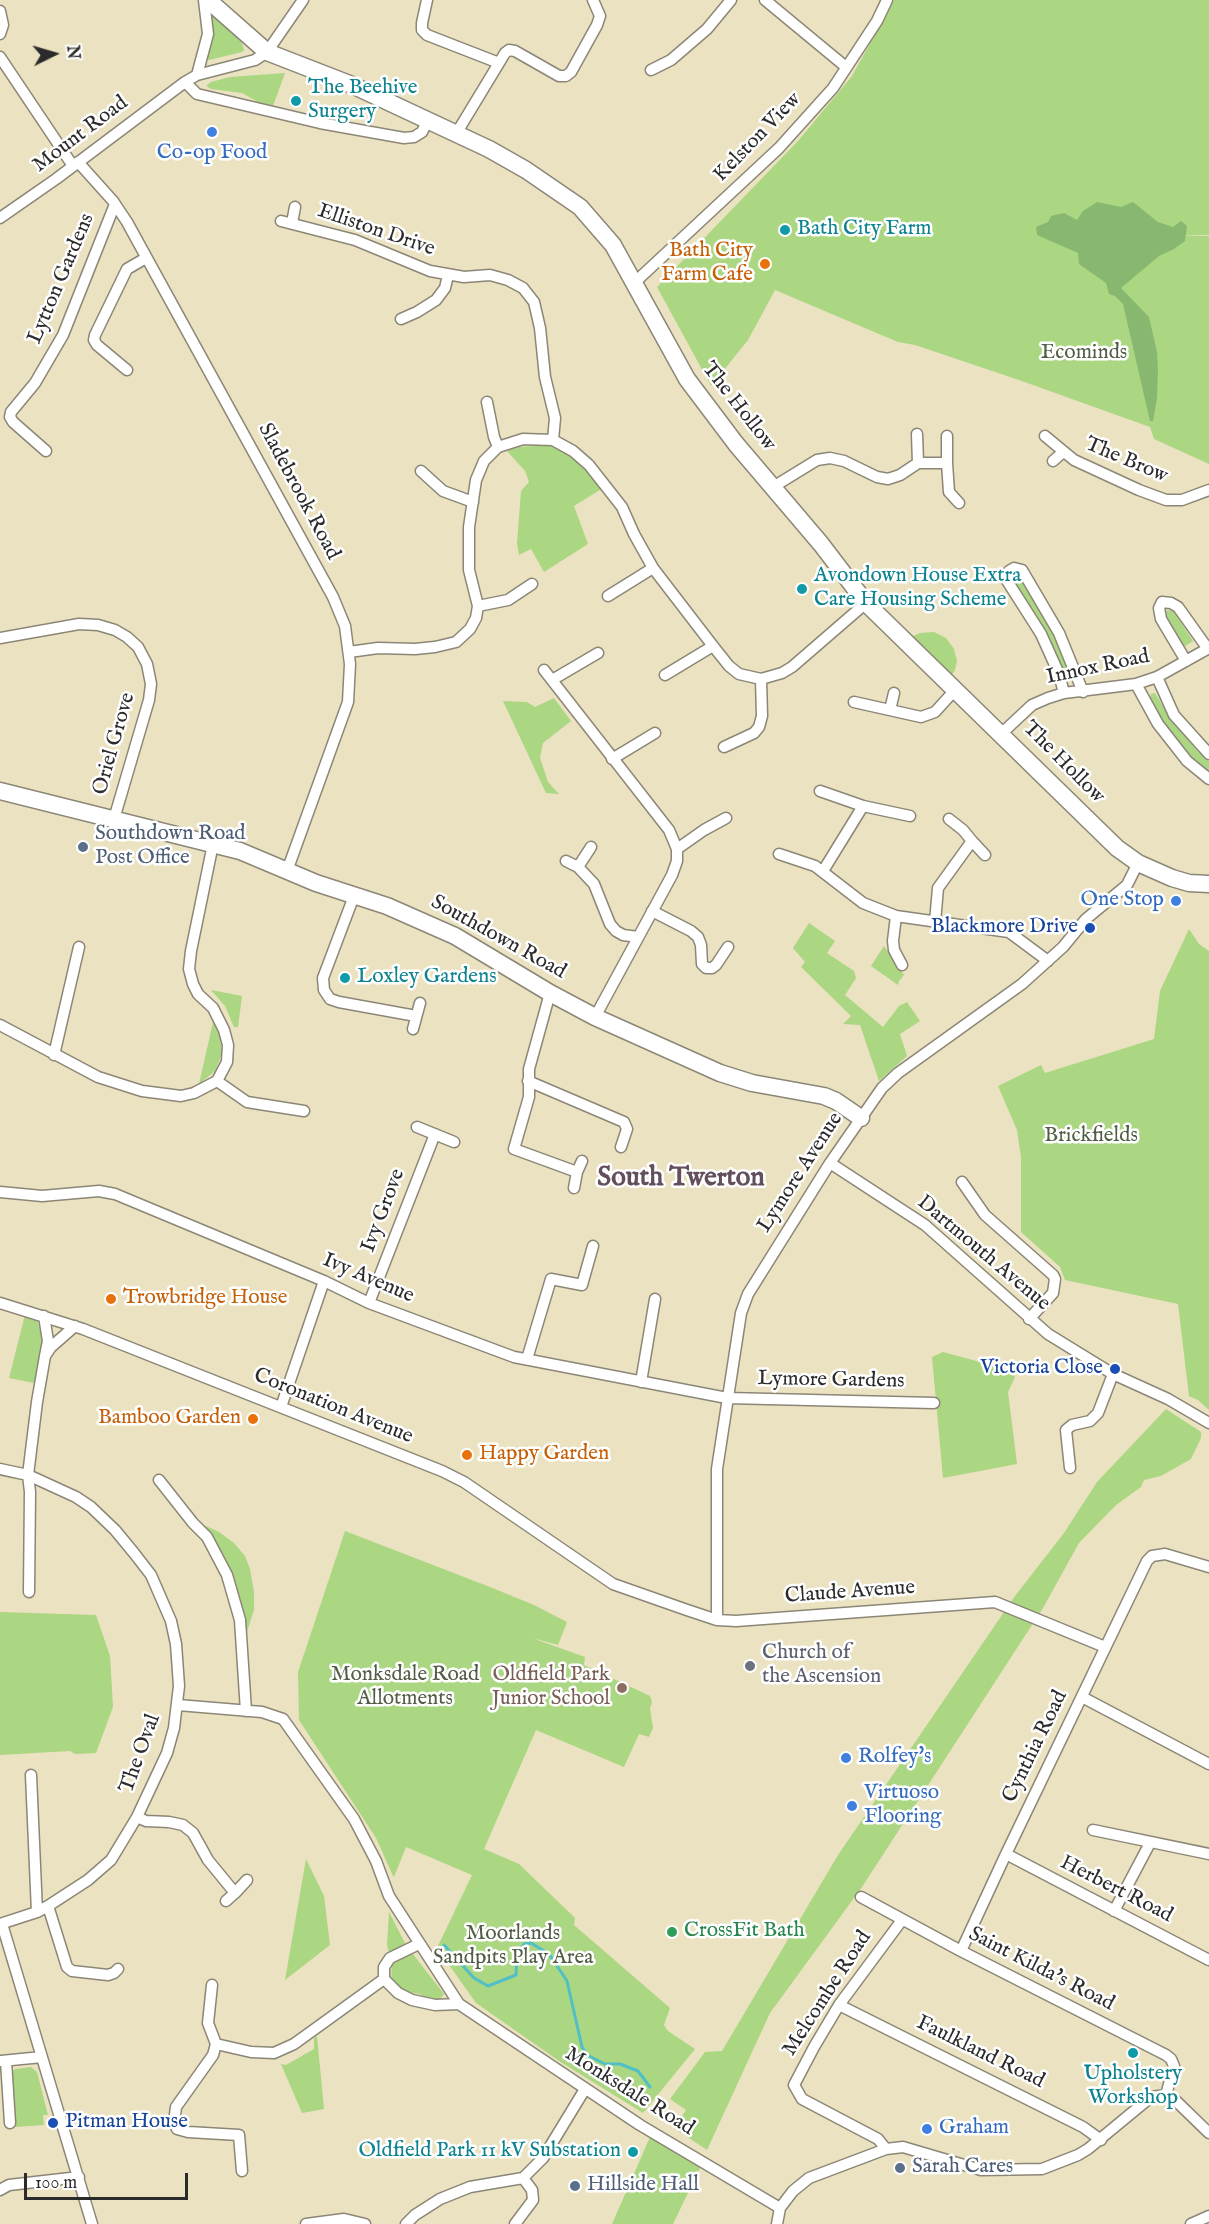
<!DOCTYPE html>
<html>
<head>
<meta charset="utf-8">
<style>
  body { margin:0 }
  #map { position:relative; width:1209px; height:2224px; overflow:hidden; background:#ebe2c1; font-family:"IM FELL English",serif }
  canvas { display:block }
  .north { position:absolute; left:24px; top:24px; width:60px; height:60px; -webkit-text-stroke:4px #fff; paint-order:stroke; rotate:85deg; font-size:16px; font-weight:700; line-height:24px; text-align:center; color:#2b2b2b }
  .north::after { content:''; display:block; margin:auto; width:21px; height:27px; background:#2b2b2b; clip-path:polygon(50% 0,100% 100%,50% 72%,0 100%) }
  .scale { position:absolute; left:24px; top:2173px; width:164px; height:27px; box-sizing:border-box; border:3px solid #2b2b2b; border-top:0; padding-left:8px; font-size:18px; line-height:21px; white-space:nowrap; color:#2b2b2b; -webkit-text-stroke:4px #fff; paint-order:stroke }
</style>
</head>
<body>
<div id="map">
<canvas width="1209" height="2224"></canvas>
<div class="north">N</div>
<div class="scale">100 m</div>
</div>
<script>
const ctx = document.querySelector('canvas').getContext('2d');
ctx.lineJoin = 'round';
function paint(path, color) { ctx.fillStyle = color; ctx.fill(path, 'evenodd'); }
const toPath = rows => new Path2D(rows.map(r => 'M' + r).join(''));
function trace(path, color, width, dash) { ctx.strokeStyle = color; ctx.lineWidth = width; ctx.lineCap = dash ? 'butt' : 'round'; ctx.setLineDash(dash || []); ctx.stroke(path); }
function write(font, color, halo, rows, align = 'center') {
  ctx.font = font + ' "IM FELL English",serif'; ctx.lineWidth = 5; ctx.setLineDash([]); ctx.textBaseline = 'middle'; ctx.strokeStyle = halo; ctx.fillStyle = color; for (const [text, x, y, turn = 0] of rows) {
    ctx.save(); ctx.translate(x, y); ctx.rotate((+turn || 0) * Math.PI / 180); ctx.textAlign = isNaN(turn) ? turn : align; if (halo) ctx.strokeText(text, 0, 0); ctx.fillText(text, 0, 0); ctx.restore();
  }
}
const green = toPath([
  [894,0,1209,0,1209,235,1166,235,1209,236,1209,464,1154,439,1150,427,1019,380,915,345,898,342,775,290,748,340,711,386,657,287,798,141,852,76],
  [212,15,214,15,242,43,244,50,242,52,209,60,207,58,213,33],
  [285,73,273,106,258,102,242,93,211,89,206,86,211,82,230,77],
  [541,445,552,446,564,451,588,468,603,488,574,506,588,544,544,572,531,549,519,555,517,543,521,491,529,482,525,471,507,451,519,447],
  [1019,576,1057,640,1074,680,1065,682,1012,582,1013,578],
  [1168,610,1174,612,1193,641,1184,647,1165,619,1164,614],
  [934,632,946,638,954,649,957,661,955,670,950,678,911,637,920,633],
  [1155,693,1170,718,1198,752,1209,761,1209,774,1190,757,1162,722,1150,700,1151,694],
  [554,698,571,721,543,743,540,758,548,782,559,794,546,793,503,701,527,702,535,707],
  [809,923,835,941,827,953,854,971,856,978,845,995,883,1027,899,1006,907,1002,920,1021,900,1034,907,1056,879,1081,860,1025,843,1024,851,1016,801,967,805,962,793,948],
  [1189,929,1199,944,1209,951,1209,1410,1198,1400,1189,1396,1178,1304,1065,1280,1060,1267,1021,1232,1021,1157,1017,1130,998,1086,1041,1065,1045,1073,1154,1039,1160,991],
  [884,946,904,975,899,981,898,985,871,966],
  [211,990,242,996,238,1027,234,1027,225,1006],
  [213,1022,220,1037,222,1054,215,1071,199,1084],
  [25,1315,37,1319,43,1343,34,1383,9,1378],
  [943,1352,1006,1369,1015,1377,1008,1392,1017,1464,943,1478,932,1357],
  [1166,1409,1201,1432,1201,1438,1191,1459,1161,1476,1144,1480,1141,1487,1116,1505,1079,1543,1043,1608,862,1887,770,2013,707,2150,674,2128,686,2110,670,2099,705,2052,722,2051,838,1855,1015,1596,1064,1533,1097,1482],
  [206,1526,219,1532,234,1543,245,1556,250,1569,254,1592,254,1610,246,1635,241,1601,234,1580,223,1554,213,1538,202,1527],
  [345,1531,490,1587,534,1605,567,1622,558,1645,532,1638,585,1657,584,1665,650,1696,652,1702,650,1709,653,1728,649,1737,639,1734,624,1767,536,1730,484,1849,519,1864,575,1918,574,1925,670,2008,664,2025,668,2031,695,2049,643,2113,559,2061,476,2003,437,1948,472,1875,406,1847,394,1877,393,1876,376,1838,299,1720,298,1672],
  [0,1612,96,1615,110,1656,113,1707,96,1753,75,1754,70,1751,0,1755],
  [306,1859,324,1896,330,1945,285,1980],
  [389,1912,406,1945,444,1994,440,1999,434,2001,419,1994,402,1991,391,1981,392,1964,387,1945],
  [317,2036,324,2109,302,2113,281,2064,286,2065,314,2049,314,2038],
  [31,2067,37,2072,48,2115,43,2115,44,2125,15,2127,12,2072,15,2069],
  [650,2137,701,2166,673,2224,612,2224]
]);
const forest = toPath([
  [1097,202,1121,207,1133,202,1158,222,1173,227,1181,221,1187,226,1185,241,1174,249,1159,256,1121,288,1149,317,1157,352,1158,370,1157,398,1153,421,1150,421,1123,304,1115,296,1109,294,1106,283,1079,264,1078,253,1037,235,1036,227,1048,222,1051,216,1064,213,1077,220,1083,211]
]);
const stream = toPath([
  [444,1945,474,1978,488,1986,516,1975,517,1956,524,1944,531,1943,549,1954,567,1981,582,2047,587,2055,605,2064,620,2064,638,2071,650,2087]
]);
const street = toPath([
  [427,0,422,23,422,30,427,35,499,63,505,53,509,50,515,51,559,76,566,76,571,72,597,25,600,16,593,0],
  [765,0,846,67],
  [0,11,3,25,0,34],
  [0,57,73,166],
  [651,70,671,60,707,29,731,0],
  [197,75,208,34,204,0],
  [185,82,197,94,320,123,404,138,414,137,422,132,428,120],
  [456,134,499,63],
  [78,162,113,201,127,222,333,597,345,626,350,664,348,702,287,871],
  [0,218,56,179,185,82,197,75,255,60,267,52,303,0],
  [281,221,355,240,430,271,464,277,490,275,508,280,523,288,534,302,540,328,545,377,555,418,553,440],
  [292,223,295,207],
  [633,284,779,148,833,88,877,21,887,0],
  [401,319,417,312,436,300,445,288,448,275],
  [127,370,97,345,94,340,95,335,127,269,146,258],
  [487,402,494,437,498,447],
  [917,434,918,463],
  [1045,436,1074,460,1139,490,1166,500,1182,500,1209,490],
  [46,451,13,422,10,417,11,412,35,383,63,335,115,204],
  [1053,461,1062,453],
  [947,463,947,436],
  [421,471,443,491,473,502],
  [773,487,817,460,830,458,844,461,877,477,888,479,900,475,918,463,947,463,949,492,959,503],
  [608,596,653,568],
  [478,606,508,600,532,584],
  [0,638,79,624,98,625,115,630,127,637,138,647,147,664,151,684,149,700,114,819],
  [349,652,378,648,415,649,435,647,456,642,470,629,476,618,478,606,469,570,469,527,476,480,484,461,498,447,523,439,553,440,573,451,589,465,622,507,634,534,653,568,713,646,729,666,739,674,761,679,782,673,792,667,866,603],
  [1186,661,1161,619,1159,608,1162,602,1171,603,1178,607,1208,649],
  [544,670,669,830,677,849,677,861,672,875,595,1017],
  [665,675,713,646],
  [1157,677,1174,715,1209,754],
  [552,680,598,653],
  [1136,684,1158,724,1187,761,1209,779],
  [1064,693,1059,674,1041,634,1006,579,1009,571,1014,568,1022,570,1059,633,1083,692],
  [854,702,921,717,935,712,955,690],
  [890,710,894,693],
  [1001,734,1032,705,1048,698,1064,693,1136,684,1157,677,1209,648],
  [724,747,754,733,759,727,762,716,761,679],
  [612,759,655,733],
  [820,791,863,806,910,816],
  [949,819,963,830,972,841],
  [677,849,704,830,726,818],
  [779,854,815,866,863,903,896,916,1009,932,1048,961],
  [566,861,578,867,594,884,610,924,616,931,623,935,638,937],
  [578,867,591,847],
  [823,871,863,806],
  [354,896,323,978,324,990,330,999,339,1002,416,1016],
  [652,911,691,931,698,937,701,945,702,964,706,968,712,968,716,965,728,947],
  [896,916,893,941,894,950,902,965],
  [935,922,938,888,972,841,985,855],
  [550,993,529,1069,529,1097,514,1149,577,1172],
  [0,1025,98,1077,142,1091,181,1096,194,1093,217,1081,227,1062,228,1045,224,1030,213,1008,198,994,193,984,189,969,191,951,213,844],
  [413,1029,420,1003],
  [54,1055,79,947],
  [217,1081,247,1102,304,1111],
  [528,1081,624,1122,627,1129,621,1147],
  [417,1127,454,1142],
  [830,1163,925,1225,1048,1334,1113,1374,1168,1399,1209,1423],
  [962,1182,985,1215,1053,1275,1055,1279,1053,1293,1029,1319],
  [574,1188,577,1172,582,1161],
  [0,1192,42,1196,99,1191,115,1194,324,1281,369,1303,514,1357,727,1398,934,1403],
  [0,1303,83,1329,442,1471,464,1482,613,1584,687,1610,717,1620,736,1621,995,1602,1105,1647],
  [369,1303,435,1134],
  [44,1316,48,1341,45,1356,51,1347,75,1326],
  [527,1359,551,1279,582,1285,593,1246],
  [641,1382,655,1299],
  [281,1407,324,1281],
  [1070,1468,1066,1430,1072,1425,1090,1421,1098,1413,1113,1374],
  [0,1469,28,1475,76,1497,91,1507,115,1530,134,1553,151,1575,171,1621,176,1644,179,1686,174,1728,167,1753,137,1817,111,1860,88,1880,48,1906,37,1912,0,1924],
  [159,1480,193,1523,207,1537,227,1575,240,1620,246,1711],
  [29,1592,30,1492,28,1475,37,1402,45,1356],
  [717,1620,717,1469,741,1313,748,1294,830,1163,882,1088,898,1073,1022,984,1063,947,1086,919,1127,885,1138,863],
  [1082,1697,1209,1764],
  [178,1705,262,1712,283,1719,354,1819,376,1861,389,1896,459,2004,640,2125,780,2208],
  [31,1775,37,1912],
  [137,1817,146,1821,169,1822,183,1825,193,1833,208,1860,235,1893,226,1901],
  [1093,1830,1209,1854],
  [1006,1854,1209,1960],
  [235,1893,247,1880],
  [861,1897,961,1951,1166,2055,1171,2059,1174,2066,1166,2095],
  [48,1906,67,1967,72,1971,108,1975,114,1973,118,1969],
  [1114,1911,1150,1843],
  [2,1924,92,2224],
  [419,1944,390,1958,384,1967,384,1979,398,1993,412,2000,435,2005,459,2004],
  [961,1951,1006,1854,1147,1561,1152,1556,1165,1554,1209,1567],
  [212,1985,208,2023,216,2044],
  [839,2005,1083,2127,1101,2140],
  [1,2061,42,2057],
  [6,2061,10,2123],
  [1166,2095,1175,2100,1209,2133],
  [886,2149,878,2139,802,2099,794,2085,814,2047,839,2005,902,1920],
  [242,2171,239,2135,188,2132,177,2129,174,2122,176,2107,213,2055,216,2044,251,2052,274,2053,294,2044,384,1979],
  [523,2178,543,2158,585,2089],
  [0,2190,9,2185,79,2177],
  [306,2224,344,2219,365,2224],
  [406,2224,415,2215,440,2199,470,2187,523,2178],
  [515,2224,533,2200,532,2190,523,2178],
  [777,2224,780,2208,793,2191,809,2178,886,2149,903,2147,981,2170,1042,2169,1078,2155,1088,2149,1151,2097,1166,2095],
  [1191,2224,1209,2216]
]);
const secondary = toPath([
  [208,0,267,52,352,85,489,149,526,170,580,207,613,245,687,379,736,444,821,544,866,603,1117,848,1138,863,1172,878,1189,883,1209,884],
  [0,791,240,851,316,883,387,906,455,936,550,993,595,1017,720,1073,752,1083,824,1096,836,1101,861,1118]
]);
const markers = [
  [296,101,6,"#0f9aa8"],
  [212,132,6,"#3f7fe0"],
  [785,230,6,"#0f9aa8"],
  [765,264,6,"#e8710a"],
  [802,589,6,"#0f9aa8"],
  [83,847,6,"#5c6f8a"],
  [1176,901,6,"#3f7fe0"],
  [1090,928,6,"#1a4fb4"],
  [345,978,6,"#0f9aa8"],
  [111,1299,6,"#e8710a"],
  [1115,1369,6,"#1a4fb4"],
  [253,1419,6,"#e8710a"],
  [467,1455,6,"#e8710a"],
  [750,1666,6,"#6b7280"],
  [622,1688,6,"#8d6e63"],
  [846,1758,6,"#3f7fe0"],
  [852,1806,6,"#3f7fe0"],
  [672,1932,6,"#2e9e5b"],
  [1133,2053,6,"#0f9aa8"],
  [53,2123,6,"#1a4fb4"],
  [927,2129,6,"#3f7fe0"],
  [633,2152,6,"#0f9aa8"],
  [900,2168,6,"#5c6f8a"],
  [575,2186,6,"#5c6f8a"]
];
const cultureNames = [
  ["The Beehive",308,89],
  ["Surgery",308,113],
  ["Bath City Farm",797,230],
  ["Avondown House Extra",814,577],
  ["Care Housing Scheme",814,601],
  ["Loxley Gardens",357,978],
  ["Upholstery",1133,2075,"center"],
  ["Workshop",1133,2099,"center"],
  ["Oldfield Park 11 kV Substation",621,2152,"right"]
];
const streetNames = [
  ["Mount Road",81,135,-37],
  ["Kelston View",758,138,-46],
  ["Elliston Drive",376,231,19],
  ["Lytton Gardens",62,279,-67],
  ["The Hollow",738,407,52],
  ["The Brow",1126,461,23],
  ["Sladebrook Road",298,492,62],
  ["Innox Road",1098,668,-12],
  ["Oriel Grove",115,744,-74],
  ["The Hollow",1063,763,45],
  ["Southdown Road",498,938,29],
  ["Lymore Avenue",801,1173,-57],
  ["Ivy Grove",384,1211,-69],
  ["Dartmouth Avenue",983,1254,40],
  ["Ivy Avenue",368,1279,23],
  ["Lymore Gardens",831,1381,1],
  ["Coronation Avenue",333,1407,22],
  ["Claude Avenue",850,1593,-4],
  ["Cynthia Road",1036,1747,-64],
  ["The Oval",141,1754,-70],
  ["Herbert Road",1116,1890,27],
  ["Saint Kilda's Road",1041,1970,27],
  ["Melcombe Road",828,1994,-57],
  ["Faulkland Road",980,2053,26],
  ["Monksdale Road",629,2092,32]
];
const shopNames = [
  ["Co-op Food",212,154,"center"],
  ["One Stop",1164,901,"right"],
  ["Rolfey's",858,1758],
  ["Virtuoso",864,1794],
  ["Flooring",864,1818],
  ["Graham",939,2129]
];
const foodNames = [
  ["Bath City",753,252],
  ["Farm Cafe",753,276],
  ["Trowbridge House",123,1299,"left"],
  ["Bamboo Garden",241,1419],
  ["Happy Garden",479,1455,"left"]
];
const parkNames = [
  ["Ecominds",1084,354],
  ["Brickfields",1091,1137],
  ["Monksdale Road",405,1676],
  ["Allotments",405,1700],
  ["Moorlands",513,1935],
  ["Sandpits Play Area",513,1959]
];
const serviceNames = [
  ["Southdown Road",95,835],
  ["Post Office",95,859],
  ["Sarah Cares",912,2168],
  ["Hillside Hall",587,2186]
];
const transitNames = [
  ["Blackmore Drive",1078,928],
  ["Victoria Close",1103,1369],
  ["Pitman House",65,2123,"left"]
];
const worshipNames = [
  ["Church of",762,1654],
  ["the Ascension",762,1678]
];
const educationNames = [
  ["Oldfield Park",610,1676],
  ["Junior School",610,1700]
];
const leisureNames = [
  ["CrossFit Bath",684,1932]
];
const districtNames = [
  ["South Twerton",681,1179]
];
paint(green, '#abd682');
paint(forest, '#88b770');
trace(stream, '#50bfc6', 3);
trace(street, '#8b8676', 13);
trace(secondary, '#8b8676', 19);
trace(street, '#fff', 10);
trace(secondary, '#fff', 16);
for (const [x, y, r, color] of markers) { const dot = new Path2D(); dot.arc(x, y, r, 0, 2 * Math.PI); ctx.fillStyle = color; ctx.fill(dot); trace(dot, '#fff', 2); }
write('21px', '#0d838f', '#fff', cultureNames, 'left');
write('21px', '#2b2b2b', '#fff', streetNames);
write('21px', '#366cbe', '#fff', shopNames, 'left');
write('21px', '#c56008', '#fff', foodNames, 'right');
write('21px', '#515e45', '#fff', parkNames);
write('21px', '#4e5e75', '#fff', serviceNames, 'left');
write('21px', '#164399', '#fff', transitNames, 'right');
write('21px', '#5b616d', '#fff', worshipNames, 'left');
write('21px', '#785e54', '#fff', educationNames, 'right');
write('21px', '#27864d', '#fff', leisureNames, 'left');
write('bold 27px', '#634e5c', '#fff', districtNames);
</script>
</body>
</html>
